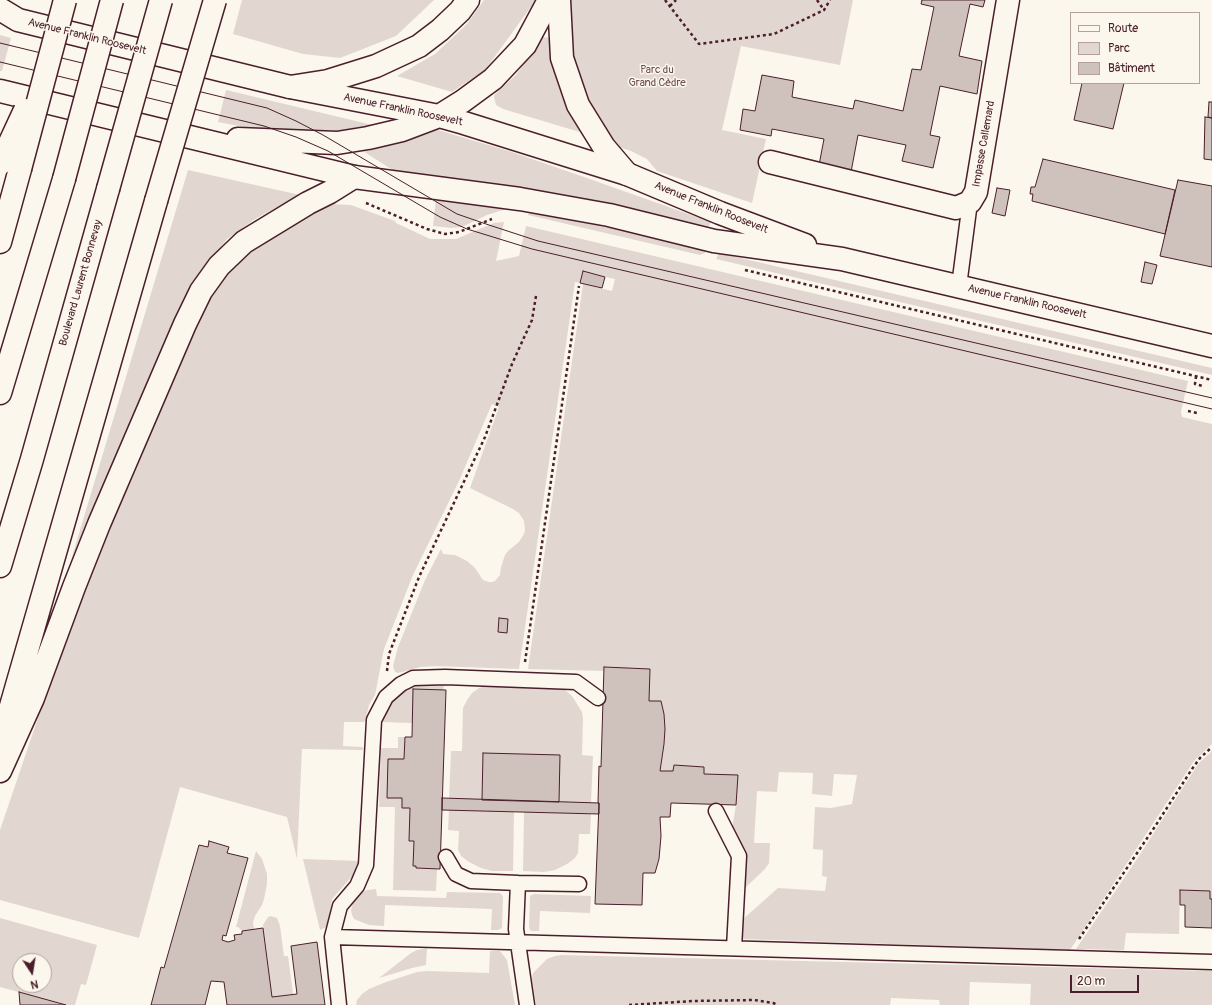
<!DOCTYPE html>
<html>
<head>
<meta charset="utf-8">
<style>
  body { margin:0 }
  #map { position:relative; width:1212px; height:1005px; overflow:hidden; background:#fbf7ec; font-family:Pangolin,sans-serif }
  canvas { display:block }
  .legend { position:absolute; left:1070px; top:12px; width:130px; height:72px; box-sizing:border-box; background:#fbf7ec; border:1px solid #b4a19f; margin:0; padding:5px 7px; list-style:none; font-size:12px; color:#4a1f2b }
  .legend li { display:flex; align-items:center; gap:8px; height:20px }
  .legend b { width:20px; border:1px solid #b4a19f }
  .north { position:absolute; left:12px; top:953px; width:40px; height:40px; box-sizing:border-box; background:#fbf7ec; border:1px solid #b4a19f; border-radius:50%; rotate:168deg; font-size:11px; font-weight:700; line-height:16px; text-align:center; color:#4a1f2b }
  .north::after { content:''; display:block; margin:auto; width:14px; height:18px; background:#4a1f2b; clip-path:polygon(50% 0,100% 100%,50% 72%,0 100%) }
  .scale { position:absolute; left:1070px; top:975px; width:69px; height:18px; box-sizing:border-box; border:2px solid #4a1f2b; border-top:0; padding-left:5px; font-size:12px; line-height:14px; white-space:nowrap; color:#4a1f2b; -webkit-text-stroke:3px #fbf7ec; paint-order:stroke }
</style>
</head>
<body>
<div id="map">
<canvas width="1212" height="1005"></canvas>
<ul class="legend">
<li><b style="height:5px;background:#fbf7ec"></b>Route</li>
<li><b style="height:11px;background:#e2d7d0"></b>Parc</li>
<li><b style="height:11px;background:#cfc2bc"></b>Bâtiment</li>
</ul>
<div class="north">N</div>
<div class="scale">20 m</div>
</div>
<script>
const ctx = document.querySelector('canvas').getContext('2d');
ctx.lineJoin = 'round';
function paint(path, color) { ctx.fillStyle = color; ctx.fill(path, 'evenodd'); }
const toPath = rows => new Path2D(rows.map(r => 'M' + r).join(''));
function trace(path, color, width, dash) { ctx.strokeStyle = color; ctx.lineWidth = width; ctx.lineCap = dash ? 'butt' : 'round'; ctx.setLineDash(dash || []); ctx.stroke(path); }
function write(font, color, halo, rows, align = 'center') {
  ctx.font = font + ' Pangolin,sans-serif'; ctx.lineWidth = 3; ctx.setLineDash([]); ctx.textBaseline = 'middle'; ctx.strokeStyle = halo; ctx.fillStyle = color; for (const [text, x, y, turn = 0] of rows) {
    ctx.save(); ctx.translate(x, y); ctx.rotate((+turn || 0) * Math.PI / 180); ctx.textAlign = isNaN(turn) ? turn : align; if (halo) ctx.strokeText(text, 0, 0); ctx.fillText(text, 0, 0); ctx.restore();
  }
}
const green = toPath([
  [242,0,434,0,396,36,340,58,303,54,233,34],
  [484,0,536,0,485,70,452,92,397,76,435,54,467,24],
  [569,0,853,0,840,65,741,46,722,130,766,139,752,203,657,171,647,159,631,151,616,146,588,107,572,66],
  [0,35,11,38,2,71,0,71],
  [543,37,550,38,551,51,583,133,503,109,496,105,494,97,495,94,516,75],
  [226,90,381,127,351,133,270,132,218,122],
  [431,128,509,151,584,177,711,222,709,227,556,193,394,171,363,151,362,149],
  [188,170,300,195,255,219,227,239,202,272,172,326,71,560],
  [436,199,506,209,487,215,462,227,451,228,433,226],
  [329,204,351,205,395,221,396,223,430,239,456,239,494,223,504,222,496,261,519,256,526,226,1188,381,1181,412,1182,417,1212,424,1212,744,1194,761,1070,950,741,939,742,920,778,888,825,891,827,877,822,876,823,850,813,849,815,807,831,808,852,804,857,775,834,774,832,796,812,794,813,773,779,772,777,792,757,791,754,843,770,843,769,863,765,869,745,888,744,860,732,828,736,805,738,776,704,774,704,767,674,765,673,771,660,771,664,744,665,729,664,714,661,701,649,701,650,669,604,667,604,671,528,669,583,284,612,291,615,279,583,272,580,283,575,282,519,669,435,666,421,667,398,673,395,672,393,666,398,647,425,580,441,549,443,554,455,555,467,561,475,568,483,580,489,582,492,582,495,581,500,575,501,567,505,555,508,551,519,542,524,534,525,530,524,521,519,513,513,509,470,488,499,407,492,404,459,481,413,575,384,649,375,695,369,705,365,721,363,722,344,722,343,746,362,747,364,749,362,750,302,749,297,859,287,817,180,787,139,938,0,900,0,830,58,659,107,536,142,456,181,347,205,297,228,271,254,248,285,226],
  [529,212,630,232,705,249,705,253,700,255,528,215],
  [719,253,1212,368,1212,375,716,259],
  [416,683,444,684,443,691,412,723,382,722,382,716,395,694],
  [489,685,556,687,565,690,572,696,582,712,583,719,582,755,593,756,591,803,559,802,483,753,482,800,449,799,451,751,462,751,463,708,467,700,472,693,479,688],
  [398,737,405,737,404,759,388,759,387,798,402,798,402,808,410,808,409,840,414,841,413,866,416,866,416,868,437,869,436,891,393,890,395,807,379,807,381,748,398,748],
  [1212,751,1212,899,1210,899,1210,891,1180,890,1179,934,1126,933,1124,950,1076,949,1137,859,1191,775,1198,764],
  [449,810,514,812,513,871,492,871,481,868,469,862,461,856,458,850,459,831,448,830],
  [524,812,591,814,590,834,579,834,578,853,575,858,567,864,555,870,544,872,523,871],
  [256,851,262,859,267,874,267,884,264,899,262,905,255,916,253,922,254,929,242,931,238,927,236,927],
  [303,859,359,861,355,873,332,899,328,923,326,927,320,930],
  [376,889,377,896,446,898,447,892,500,893,503,896,502,928,498,930,491,930,492,909,385,905,384,926,369,925,354,919,352,915,351,910,354,899,357,895,367,890],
  [534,894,591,896,590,913,540,911,539,931,531,931,529,928,530,896],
  [271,916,277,918,280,926,284,956,288,956,293,994,272,997,263,925,268,917],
  [0,918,97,945,86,985,81,984,75,1005,66,1005,0,987],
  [20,961,44,961,44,985,20,985],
  [427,948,426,965,412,968,379,978,411,953,417,950],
  [490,951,500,951,507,960,515,1005,356,1005,357,1000,362,994,369,989,386,982,417,972,428,971,489,973],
  [561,955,1212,971,1212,1005,1030,1005,1031,984,970,982,969,1005,940,1005,939,1000,891,998,890,1005,536,1005,532,979,533,973,547,959,555,956]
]);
const building = toPath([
  [922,0,985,0,983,7,970,4,959,56,982,61,977,94,940,86,930,135,940,137,933,168,902,161,906,145,858,135,851,172,819,165,824,139,772,129,771,136,740,130,743,109,755,111,762,75,794,81,792,97,853,109,855,100,903,111,912,69,921,70,934,7,921,4,922,0],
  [1082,83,1124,83,1113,129,1074,120,1082,83],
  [1209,102,1212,102,1212,118,1208,117,1209,102],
  [1205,117,1212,118,1212,160,1204,159,1205,117],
  [1043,159,1175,190,1165,234,1032,201,1033,194,1030,194,1031,187,1035,187,1043,159],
  [1178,180,1212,186,1212,267,1160,256,1178,180],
  [997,188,1010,190,1005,216,992,213,997,188],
  [1145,262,1157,265,1152,284,1141,282,1145,262],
  [583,271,605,277,602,288,580,283,583,271],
  [499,618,508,619,507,633,498,632,499,618],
  [604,667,650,669,649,701,661,701,664,714,665,729,664,744,660,771,673,771,674,765,704,767,704,774,738,775,736,805,671,803,670,817,660,817,661,836,659,859,655,873,643,873,642,905,595,904,599,803,598,803,599,766,601,767,604,667],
  [413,689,446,690,440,869,416,868,416,866,413,866,414,841,409,841,410,808,402,808,402,798,387,798,388,759,404,759,405,737,412,737,413,689],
  [483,753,560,755,559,802,482,800,483,753],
  [442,798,599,803,599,814,442,810,442,798],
  [209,841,229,847,227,853,248,858,226,936,223,935,222,940,228,942,235,940,234,935,242,934,242,931,263,928,272,997,297,994,291,946,317,942,325,1005,227,1005,224,982,211,981,205,1005,151,1005,161,967,164,968,199,845,208,847,209,841],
  [1180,890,1210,891,1210,899,1212,899,1212,928,1185,927,1185,905,1180,905,1180,890],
  [19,992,66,1005,20,1005,19,992]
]);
const path = toPath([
  [665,0,699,44,774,34,824,10,830,0],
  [817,0,824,10],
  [670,6,676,0],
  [366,203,427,229,445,234,459,232,492,219],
  [745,270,1212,380],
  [1196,376,1195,384,1203,386],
  [1188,411,1197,413],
  [525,662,579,286],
  [387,671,389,654,419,577,485,437,512,364,532,320,536,296],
  [1079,939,1154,828,1192,769,1200,758,1212,747],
  [629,1005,693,1001,754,1000,773,1003,778,1005]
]);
const service = toPath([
  [959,286,970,202],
  [716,811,739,856,734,948],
  [446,857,456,874,471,881,518,883],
  [332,937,1212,962],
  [339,1005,332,937,340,906,357,886,366,865,374,720,386,697,401,684,413,678,445,677,576,682,598,698],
  [527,1005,516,929,518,883,579,884]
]);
const minor = toPath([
  [770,162,956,208,970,202,976,192,1008,0]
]);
const primary = toPath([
  [0,9,18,20,290,87,439,116,464,123,627,174,720,213,805,245],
  [0,91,354,177,520,199,609,215,714,241,842,259,1212,346],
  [238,139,337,143,368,138,402,130,439,116,463,101,493,79,525,45,549,0]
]);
const trunk = toPath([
  [559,0,562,58,578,105,604,147,627,174],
  [290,87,328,81,376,66,419,46,440,30,460,11,468,0],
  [0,242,20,169],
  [0,393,64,179],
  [0,566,32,459,108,189],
  [1,741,156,201],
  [0,771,33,698,74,587,99,524,185,324,201,291,219,266,244,242,308,203,330,192,354,177]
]);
const tram = toPath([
  [0,43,267,108,296,121,323,135,457,214,489,225,538,241,1212,398],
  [0,62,264,126,296,137,328,151,440,217,467,229,532,249,1212,409]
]);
const trunkBridge = toPath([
  [0,164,25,110],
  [20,169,65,0],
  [64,179,112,0],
  [108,189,161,0],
  [156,201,215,0]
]);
const streetNames = [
  ["Avenue Franklin Roosevelt",87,37,14],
  ["Avenue Franklin Roosevelt",403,110,12],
  ["Impasse Callemard",984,144,-80],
  ["Avenue Franklin Roosevelt",711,208,22],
  ["Boulevard Laurent Bonnevay",81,283,-74],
  ["Avenue Franklin Roosevelt",1027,302,13]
];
const parkNames = [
  ["Parc du",657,70],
  ["Grand Cèdre",657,83]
];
paint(green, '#e2d7d0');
paint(building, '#cfc2bc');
trace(building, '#4a1f2b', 1);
trace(service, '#4a1f2b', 17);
trace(minor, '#4a1f2b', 25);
trace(primary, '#4a1f2b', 25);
trace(trunk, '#4a1f2b', 25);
trace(path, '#4a1f2b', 2.5, [3, 3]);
trace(service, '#fbf7ec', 14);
trace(minor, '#fbf7ec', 22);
trace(primary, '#fbf7ec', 22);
trace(trunk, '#fbf7ec', 22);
trace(tram, '#4a1f2b', 1);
trace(trunkBridge, '#4a1f2b', 25, []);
trace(trunkBridge, '#fbf7ec', 22);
write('11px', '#4a1f2b', '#fbf7ec', streetNames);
write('11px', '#704d54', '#fbf7ec', parkNames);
</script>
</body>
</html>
